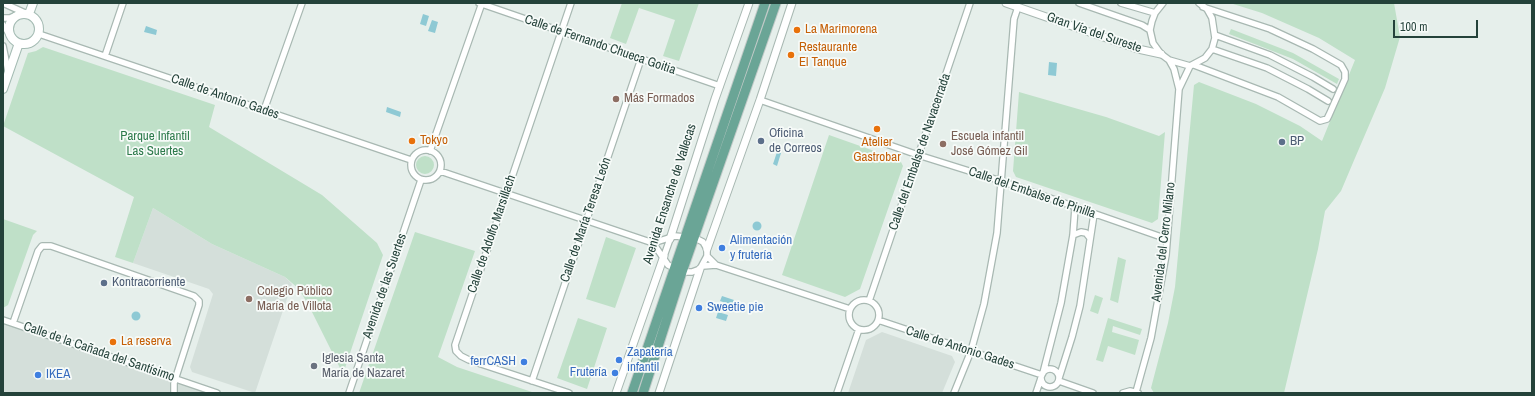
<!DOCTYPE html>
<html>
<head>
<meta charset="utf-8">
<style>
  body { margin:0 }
  #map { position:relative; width:1535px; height:396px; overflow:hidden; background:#e6efeb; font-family:"Archivo Narrow",sans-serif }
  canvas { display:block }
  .frame { position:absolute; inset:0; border:4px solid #24423a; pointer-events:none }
  .scale { position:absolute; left:1393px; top:20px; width:85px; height:18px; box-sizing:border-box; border:2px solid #24423a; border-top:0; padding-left:5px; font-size:12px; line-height:14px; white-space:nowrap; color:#24423a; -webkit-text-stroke:3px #f7fbf9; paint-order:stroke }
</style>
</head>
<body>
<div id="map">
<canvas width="1535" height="396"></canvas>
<div class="frame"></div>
<div class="scale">100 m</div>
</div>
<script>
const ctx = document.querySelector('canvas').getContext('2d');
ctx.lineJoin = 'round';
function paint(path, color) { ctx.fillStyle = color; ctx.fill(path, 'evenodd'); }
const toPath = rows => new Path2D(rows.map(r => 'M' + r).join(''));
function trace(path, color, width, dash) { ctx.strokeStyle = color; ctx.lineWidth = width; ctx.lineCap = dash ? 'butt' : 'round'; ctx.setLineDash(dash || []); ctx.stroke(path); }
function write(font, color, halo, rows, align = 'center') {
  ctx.font = font + ' "Archivo Narrow",sans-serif'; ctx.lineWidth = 3.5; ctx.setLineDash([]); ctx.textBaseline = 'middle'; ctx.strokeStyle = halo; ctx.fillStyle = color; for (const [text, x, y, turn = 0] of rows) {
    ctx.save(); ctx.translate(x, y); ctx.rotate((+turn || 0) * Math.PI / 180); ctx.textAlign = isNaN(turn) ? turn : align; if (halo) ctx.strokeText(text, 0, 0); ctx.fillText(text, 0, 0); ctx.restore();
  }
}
const built = toPath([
  [153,208,212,244,285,277,292,284,255,393,192,372,190,367,213,294,209,289,133,263],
  [3,320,217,393,3,393],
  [882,332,952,356,955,362,942,393,848,393,866,340]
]);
const green = toPath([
  [622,3,699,3,679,61,663,56,675,20,639,8,626,44,610,38],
  [1230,3,1394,3,1400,37,1385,88,1355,158,1341,191,1325,211,1318,249,1284,393,1154,393,1151,388,1168,323,1175,287,1194,85,1199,82,1256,104,1300,126,1322,141,1355,60,1319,38,1262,13],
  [1231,29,1293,53,1339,79,1337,84,1293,59,1229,34],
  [43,47,215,105,209,127,322,195,377,243,383,255,343,374,309,306,299,289,285,277,212,244,153,208,133,263,115,257,134,197,3,126,28,53,36,51],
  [1019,92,1106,117,1159,136,1165,132,1158,219,1152,223,1016,177,1013,171],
  [829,135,900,160,903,166,860,289,845,297,782,275],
  '416 165a9 9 0 1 1 18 0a9 9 0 1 1-18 0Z',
  [3,219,37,231,33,235,8,305,3,308],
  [415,232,475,251,438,357,457,367,535,393,359,393],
  [606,237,636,248,615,308,586,299],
  [1118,257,1126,260,1118,303,1110,300],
  [1095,295,1103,298,1098,314,1090,311],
  [578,318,607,328,587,389,557,378],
  [1108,318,1142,329,1140,335,1113,326,1112,332,1139,340,1135,355,1108,346,1103,362,1096,360]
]);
const water = toPath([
  [423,14,429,16,426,26,420,24],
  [432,20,438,22,435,33,428,31],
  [146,26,157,30,156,35,144,32],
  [1049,62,1057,63,1056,76,1048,75],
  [387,107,401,112,400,117,386,112],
  [777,152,781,153,777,166,773,164],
  '752.5 226a4.5 4.5 0 1 1 9 0a4.5 4.5 0 1 1-9 0Z',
  [722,296,734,300,732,305,720,301],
  '131.5 316a4.5 4.5 0 1 1 9 0a4.5 4.5 0 1 1-9 0Z',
  [718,312,728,315,726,321,716,318]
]);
const minor = toPath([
  [3,3,25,13],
  [479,3,720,86],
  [1079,3,1142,25,1150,30],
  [1121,3,1155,13],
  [1163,3,1155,13,1152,21,1150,30,1153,43,1161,54,1169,60,1190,66,1205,58,1212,49,1215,38,1212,18,1207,9,1199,3],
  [3,18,10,18,19,14],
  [3,25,10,35],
  [39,34,411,160],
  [1215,35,1270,55,1313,77,1333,89],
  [3,46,8,71],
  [1212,49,1267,68,1308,89,1328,101],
  [105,56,123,3],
  [1169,60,1174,69,1179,89],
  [1194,65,1278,97,1320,121,1327,119,1329,115,1345,79,1345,72,1341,65,1313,49,1270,29,1203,7],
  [760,100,918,155,1001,181,1167,239],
  [264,110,302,3],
  '411 165a15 15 0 1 1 30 0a15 15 0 1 1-30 0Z',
  [430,151,482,3],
  [440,171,653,243,668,265,682,272,692,272,700,269,707,256,707,249,703,242,695,238,675,236,653,243],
  [1073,235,1081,232,1086,233,1090,238],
  [664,256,670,239],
  [716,265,850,309],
  [703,266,716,265,707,256],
  '849 315a15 15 0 1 1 30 0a15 15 0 1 1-30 0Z',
  [869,301,970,3],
  [3,320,217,393],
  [878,320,1042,375],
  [13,323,38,251,42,246,51,246,194,296,199,301,199,305,174,383,174,393],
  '1041 378a9 9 0 1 1 18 0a9 9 0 1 1-18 0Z',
  [1043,373,1061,303,1073,235,1075,208],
  [1059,378,1072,337,1080,306,1094,214],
  [532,381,641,59],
  [1059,381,1093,393],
  [1136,392,1151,338,1166,255,1179,89,1190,66],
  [349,393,421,180],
  [569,393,469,360,461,356,456,351,455,345,571,3],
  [837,393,859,329],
  [954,393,971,351,984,304,997,233,1014,19,1018,7],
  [1036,393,1041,378],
  [1123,393,1130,391,1138,393]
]);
const tertiary = toPath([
  [1006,3,1138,49,1161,54],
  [670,239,715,99,749,3],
  [707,249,760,100,792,3],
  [616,393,664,256],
  [659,393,700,269]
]);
const secondary = toPath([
  '9 29a15 15 0 1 1 30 0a15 15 0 1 1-30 0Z',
  [29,14,33,3],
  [3,89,19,43]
]);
const primary = toPath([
  [632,393,765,3],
  [643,393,682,272,776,3]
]);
const markers = [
  [797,30,4,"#e8710a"],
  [791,55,4,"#e8710a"],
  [616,99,4,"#8d6e63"],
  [877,129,4,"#e8710a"],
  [412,141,4,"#e8710a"],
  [761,141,4,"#5c6f8a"],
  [1282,142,4,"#5c6f8a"],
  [943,144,4,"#8d6e63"],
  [722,248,4,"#3f7fe0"],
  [104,283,4,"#5c6f8a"],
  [249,299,4,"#8d6e63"],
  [699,308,4,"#3f7fe0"],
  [113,342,4,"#e8710a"],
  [619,360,4,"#3f7fe0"],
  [524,362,4,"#3f7fe0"],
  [314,366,4,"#6b7280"],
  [615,373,4,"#3f7fe0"],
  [38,375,4,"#3f7fe0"]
];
const foodNames = [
  ["La Marimorena",805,30],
  ["Restaurante",799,48],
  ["El Tanque",799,63],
  ["Tokyo",420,141],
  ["Atelier",877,143,"center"],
  ["Gastrobar",877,158,"center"],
  ["La reserva",121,342]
];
const streetNames = [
  ["Gran Vía del Sureste",1094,33,19],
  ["Calle de Fernando Chueca Goitia",600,45,19],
  ["Calle de Antonio Gades",225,97,19],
  ["Calle del Embalse de Navacerrada",920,152,-71],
  ["Calle del Embalse de Pinilla",1032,193,19],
  ["Avenida Ensanche de Vallecas",670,194,-72],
  ["Calle de María Teresa León",586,220,-71],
  ["Calle de Adolfo Marsillach",492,234,-71],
  ["Avenida del Cerro Milano",1164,242,-83],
  ["Avenida de las Suertes",385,286,-71],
  ["Calle de Antonio Gades",960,348,18],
  ["Calle de la Cañada del Santísimo",99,352,19]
];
const educationNames = [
  ["Más Formados",624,99],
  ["Escuela infantil",951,137],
  ["José Gómez Gil",951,152],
  ["Colegio Público",257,292],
  ["María de Villota",257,307]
];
const serviceNames = [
  ["Oficina",769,134],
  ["de Correos",769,149],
  ["BP",1290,142],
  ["Kontracorriente",112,283]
];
const parkNames = [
  ["Parque Infantil",155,137],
  ["Las Suertes",155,152]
];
const shopNames = [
  ["Alimentación",730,241],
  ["y frutería",730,256],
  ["Sweetie pie",707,308],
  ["Zapatería",627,353],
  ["infantil",627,368],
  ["ferrCASH",516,362,"right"],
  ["Frutería",607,373,"right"],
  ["IKEA",46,375]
];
const worshipNames = [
  ["Iglesia Santa",322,359],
  ["María de Nazaret",322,374]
];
paint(built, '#d4dfda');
paint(green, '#bfe0c8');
paint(water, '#8ec9d4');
trace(minor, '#a8b8b2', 8);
trace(tertiary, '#a8b8b2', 9);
trace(secondary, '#a4bbb3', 10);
trace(primary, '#c2cac8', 11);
trace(minor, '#fff', 5.5);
trace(tertiary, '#fff', 7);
trace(secondary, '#fff', 8);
trace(primary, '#6aa596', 9);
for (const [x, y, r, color] of markers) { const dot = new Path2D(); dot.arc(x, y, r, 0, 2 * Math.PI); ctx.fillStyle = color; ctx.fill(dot); trace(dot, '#f7fbf9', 1.5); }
write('13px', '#c56008', '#f7fbf9', foodNames, 'left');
write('13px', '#24423a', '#f7fbf9', streetNames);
write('13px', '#785e54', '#f7fbf9', educationNames, 'left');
write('13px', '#4e5e75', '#f7fbf9', serviceNames, 'left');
write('13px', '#2d7a4b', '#f7fbf9', parkNames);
write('13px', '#366cbe', '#f7fbf9', shopNames, 'left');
write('13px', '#5b616d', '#f7fbf9', worshipNames, 'left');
</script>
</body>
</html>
